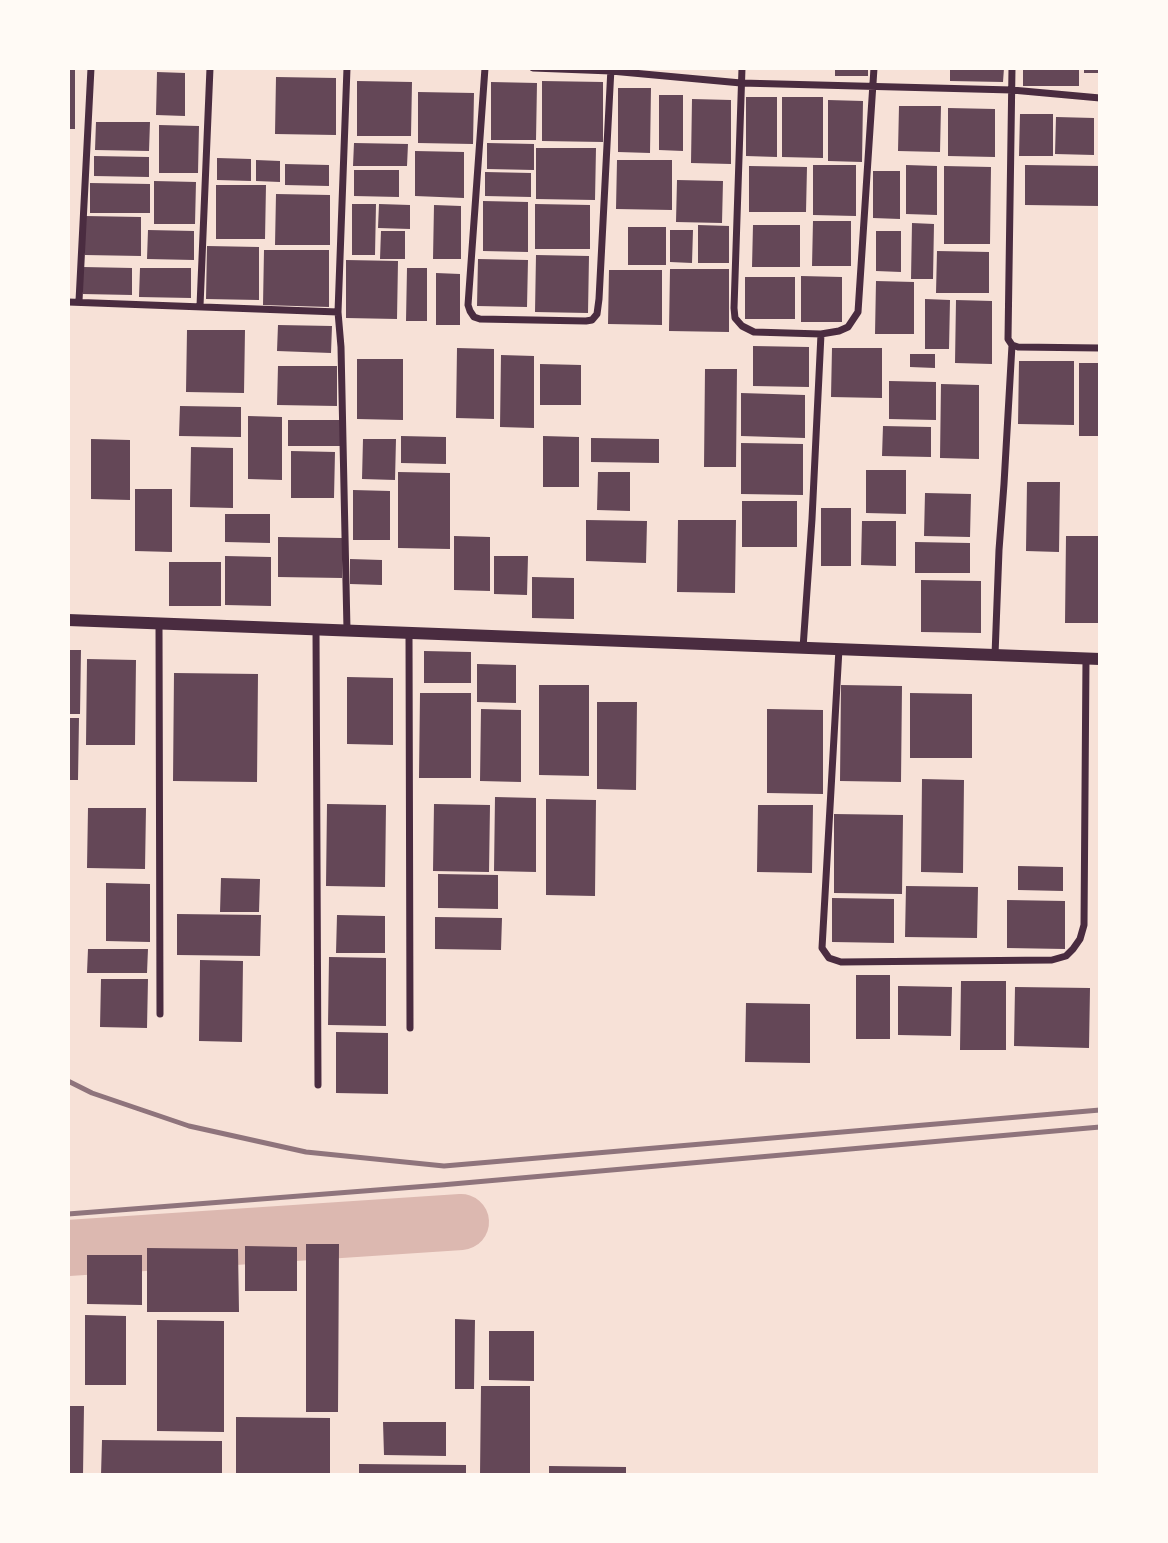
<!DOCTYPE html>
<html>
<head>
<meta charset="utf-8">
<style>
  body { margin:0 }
  #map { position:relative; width:1168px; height:1543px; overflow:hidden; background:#f7e1d7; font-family:"Public Sans",sans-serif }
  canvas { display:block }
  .frame { position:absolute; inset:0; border:70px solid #fffaf5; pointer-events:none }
</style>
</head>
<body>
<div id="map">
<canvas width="1168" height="1543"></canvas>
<div class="frame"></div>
</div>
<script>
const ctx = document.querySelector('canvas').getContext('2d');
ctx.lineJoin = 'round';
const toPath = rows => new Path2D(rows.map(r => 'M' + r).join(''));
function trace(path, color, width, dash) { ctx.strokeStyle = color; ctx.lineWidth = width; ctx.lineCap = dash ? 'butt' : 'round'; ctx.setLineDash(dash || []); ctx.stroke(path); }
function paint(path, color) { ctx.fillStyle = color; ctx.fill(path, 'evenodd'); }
const river = toPath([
  [68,1248,461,1222]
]);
const building = toPath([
  [835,68,868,68,868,76,835,76],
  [950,68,1004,68,1003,82,950,81],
  [1023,68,1079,68,1079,86,1023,86],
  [1084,68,1100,68,1100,73,1084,73],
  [68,69,75,69,75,129,68,129],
  [157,72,185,73,185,116,156,115],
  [276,77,336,78,336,135,275,134],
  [357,81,412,82,411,136,357,136],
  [542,81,603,82,603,142,542,141],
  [491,82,537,83,536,140,491,140],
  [618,88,651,88,650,153,618,152],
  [418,92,474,93,473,144,418,143],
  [659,95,683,95,683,151,659,150],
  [746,97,777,97,777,157,746,156],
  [782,97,823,97,823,158,782,157],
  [692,99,731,100,731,164,691,163],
  [828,100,863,101,862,162,828,161],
  [899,106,941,106,940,152,898,151],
  [948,108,995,109,995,157,948,156],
  [1020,114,1053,114,1053,156,1019,156],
  [1056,117,1094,118,1094,155,1055,154],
  [96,122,150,122,149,151,95,150],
  [159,125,199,126,198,173,159,173],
  [354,143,408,144,407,166,353,166],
  [487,143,534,144,534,170,487,169],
  [536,148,596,148,595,200,536,199],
  [415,151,464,152,464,198,415,196],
  [94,156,149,157,149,177,94,176],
  [217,158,251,159,251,181,217,180],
  [256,160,280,161,280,182,256,181],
  [617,160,672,160,672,210,616,209],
  [285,164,329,165,329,186,285,185],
  [813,165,856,165,856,216,813,215],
  [906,165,937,166,937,215,906,214],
  [1025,165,1100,166,1100,206,1025,205],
  [749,166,807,167,806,212,749,212],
  [944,166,991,167,990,244,944,244],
  [354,170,399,170,399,197,354,196],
  [873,171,900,171,900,219,873,218],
  [485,172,531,173,531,197,485,196],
  [677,180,723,181,722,223,676,222],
  [154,181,196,182,195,224,154,224],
  [90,183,150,184,150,213,90,213],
  [216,185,266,185,265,239,216,239],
  [276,194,330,195,330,245,275,245],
  [483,201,528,202,528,252,483,251],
  [352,204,376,204,375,255,352,255],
  [379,204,410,205,410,229,378,228],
  [535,204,590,205,590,249,535,249],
  [434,205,461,206,461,259,433,259],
  [85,216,141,217,141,256,85,255],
  [813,221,851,221,851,266,812,266],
  [912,223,934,224,933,279,911,279],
  [698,225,729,226,729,263,698,263],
  [753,225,800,225,800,267,752,267],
  [628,227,666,227,666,265,628,265],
  [148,230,194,231,194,260,147,259],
  [670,230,693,230,692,263,670,262],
  [381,231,405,231,405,259,380,259],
  [876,231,901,231,901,272,876,271],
  [207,246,259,247,259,300,206,299],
  [264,250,329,250,329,307,263,305],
  [937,251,989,252,989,293,936,293],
  [536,255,589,256,588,313,535,312],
  [478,259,528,260,527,307,477,306],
  [346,260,398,261,397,319,346,318],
  [83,267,132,268,132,295,83,294],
  [140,268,191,268,191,298,139,297],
  [407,268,427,268,427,321,406,321],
  [670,269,729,269,729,332,669,331],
  [609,270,662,270,662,325,608,324],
  [436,273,460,274,460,325,436,325],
  [801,276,842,277,842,322,801,322],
  [745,277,795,277,795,319,745,319],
  [876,281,914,282,914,334,875,334],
  [925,299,950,300,949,349,925,349],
  [956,300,992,301,992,364,955,363],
  [278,325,332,326,331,353,277,351],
  [187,330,245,330,244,393,186,392],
  [753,346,809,347,809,387,753,386],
  [457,348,494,349,494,419,456,418],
  [832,348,882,348,882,398,831,397],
  [910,354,935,354,935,368,910,367],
  [501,355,534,356,534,428,500,427],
  [357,359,403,359,403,420,357,419],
  [1019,361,1074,361,1074,425,1018,424],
  [1079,363,1100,363,1100,436,1079,436],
  [540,364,581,365,581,405,540,405],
  [278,366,337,366,337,406,277,405],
  [705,369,737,369,736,467,704,467],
  [889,381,936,382,936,420,889,419],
  [941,384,979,385,979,459,940,458],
  [741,393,805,395,805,438,741,436],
  [180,406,241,407,241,437,179,436],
  [248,416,282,417,282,480,248,479],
  [288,420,341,420,341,446,288,446],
  [883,426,931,427,931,457,882,456],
  [401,436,446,437,446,464,401,463],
  [543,436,579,437,579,487,543,487],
  [591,438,659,439,659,463,591,462],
  [91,439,130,440,130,500,91,499],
  [363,439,396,439,395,480,362,479],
  [741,443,803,444,803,495,741,494],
  [191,447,233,448,233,508,190,507],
  [291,451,335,452,334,498,291,498],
  [866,470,906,470,906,514,866,513],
  [398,472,450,473,450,549,398,548],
  [598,472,630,472,630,511,597,510],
  [1027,482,1060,482,1059,552,1026,551],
  [135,489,172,489,172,552,135,551],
  [353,490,390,491,390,540,353,540],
  [925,493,971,494,970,537,924,536],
  [742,501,797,501,797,547,742,547],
  [821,508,851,508,851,566,821,566],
  [225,514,270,514,270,543,225,542],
  [586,520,647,521,646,563,586,561],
  [678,520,736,520,735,593,677,592],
  [862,521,896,521,896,566,861,565],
  [454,536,490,537,490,591,454,590],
  [1066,536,1100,536,1100,623,1065,623],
  [278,537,342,538,342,578,278,577],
  [915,542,970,543,970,573,915,573],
  [225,556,271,557,271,606,225,605],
  [494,556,528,556,527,595,494,594],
  [350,559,382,560,382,585,350,584],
  [169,562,221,562,221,606,169,606],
  [532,577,574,578,574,619,532,618],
  [921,580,981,581,981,633,921,632],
  [68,650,81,650,80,714,68,714],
  [424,651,471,652,471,683,424,683],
  [87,659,136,660,135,745,86,745],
  [477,664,516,665,516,703,477,702],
  [174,673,258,674,257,782,173,781],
  [347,677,393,678,393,745,347,744],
  [539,685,589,685,589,776,539,775],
  [841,685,902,686,901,782,840,781],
  [420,693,471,693,471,778,419,778],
  [910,693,972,694,972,758,910,758],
  [597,702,637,702,636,790,597,789],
  [481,709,521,710,521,782,480,781],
  [767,709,823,710,823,794,767,793],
  [68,718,79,718,78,780,68,780],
  [922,779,964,780,963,873,921,872],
  [495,797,536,798,536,872,494,871],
  [546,799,596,800,595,896,546,895],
  [327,804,386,805,385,887,326,886],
  [434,804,490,805,489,872,433,871],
  [758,805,813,805,812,873,757,872],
  [88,808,146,808,145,869,87,868],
  [834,814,903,815,902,894,834,893],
  [1018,866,1063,867,1063,891,1018,890],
  [438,874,498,875,498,909,438,908],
  [221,878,260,879,259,912,220,912],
  [106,883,150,884,150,942,106,941],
  [906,886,978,887,977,938,905,937],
  [832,898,894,899,894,943,832,942],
  [1007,900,1065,901,1065,949,1007,948],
  [177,914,261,915,260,956,177,955],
  [337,915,385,916,385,953,336,953],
  [435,917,502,918,501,950,435,949],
  [88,949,148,949,147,973,87,973],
  [329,957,386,958,386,1026,328,1025],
  [200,960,243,961,242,1042,199,1041],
  [856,975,890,975,890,1039,856,1039],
  [101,979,148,979,147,1028,100,1027],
  [961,981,1006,981,1006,1050,960,1050],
  [898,986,952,987,951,1036,898,1035],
  [1015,987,1090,988,1089,1048,1014,1046],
  [746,1003,810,1004,810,1063,745,1062],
  [336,1032,388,1033,388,1094,336,1093],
  [306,1244,339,1244,338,1412,306,1412],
  [245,1246,297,1247,297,1291,245,1291],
  [147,1248,238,1249,239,1312,147,1312],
  [87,1255,142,1255,142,1305,87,1304],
  [85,1315,126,1316,126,1385,85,1385],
  [455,1319,475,1320,474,1389,455,1389],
  [157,1320,224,1321,224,1432,157,1431],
  [489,1331,534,1331,534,1381,489,1380],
  [481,1386,530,1386,530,1475,480,1475],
  [68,1406,84,1406,83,1475,68,1475],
  [236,1417,330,1418,330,1475,236,1475],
  [383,1422,446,1422,446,1456,384,1455],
  [102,1440,222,1441,222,1475,101,1475],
  [359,1464,466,1465,466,1475,359,1475],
  [549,1466,626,1467,626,1475,549,1475]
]);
const minor = toPath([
  [485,68,468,305,470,311,474,317,480,319,586,321,592,320,597,314,599,299,611,68],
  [533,68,611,71,741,83,1012,90,1100,98],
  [742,68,734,308,735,318,742,326,754,332,821,334,839,331,848,327,858,312,874,68],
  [1012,68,1008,339,1012,345,1018,347,1100,348],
  [79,301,91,68],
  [68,302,338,312],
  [200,306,210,68],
  [159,623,160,1014],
  [316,629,318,1085],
  [347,630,341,347,338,312,347,68],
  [409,633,410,1028],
  [803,648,812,519,821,334],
  [839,649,822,948,829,958,841,962,1052,960,1066,956,1073,949,1080,939,1084,925,1086,658],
  [995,655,999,550,1004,484,1012,345]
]);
const tertiary = toPath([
  [68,620,1100,659]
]);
const rail = toPath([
  [68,1081,92,1093,189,1126,306,1152,444,1166,1100,1110],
  [68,1214,441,1185,1100,1127]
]);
trace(river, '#dcb8b0', 56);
paint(building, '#644757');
trace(minor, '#4a2c40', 7);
trace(tertiary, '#4a2c40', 12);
trace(rail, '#8f747c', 5);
</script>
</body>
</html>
